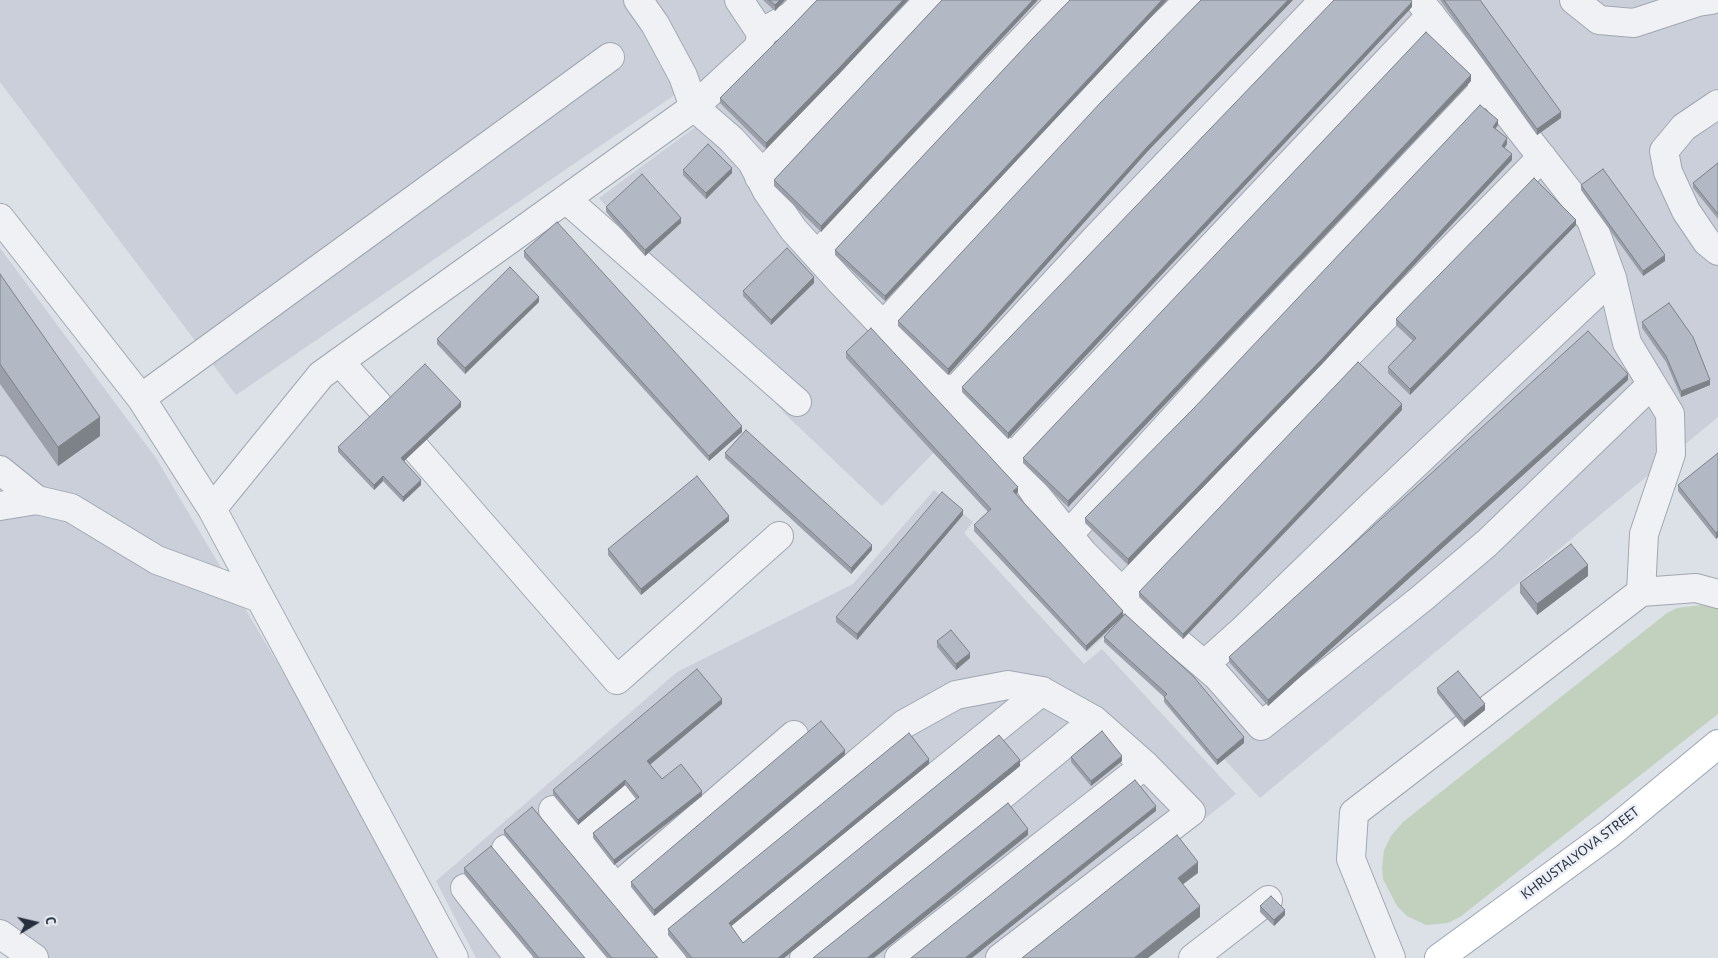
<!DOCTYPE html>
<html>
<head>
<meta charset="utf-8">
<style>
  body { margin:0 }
  #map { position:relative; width:1718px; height:958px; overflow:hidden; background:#dce0e7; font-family:"Alegreya Sans",sans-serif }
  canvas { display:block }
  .north { position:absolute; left:10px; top:898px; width:50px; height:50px; -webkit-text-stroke:4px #ebeff5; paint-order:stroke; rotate:81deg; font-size:14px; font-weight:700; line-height:20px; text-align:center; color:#252e3e }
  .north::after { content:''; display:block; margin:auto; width:18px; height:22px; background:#252e3e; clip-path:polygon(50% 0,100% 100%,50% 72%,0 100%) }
</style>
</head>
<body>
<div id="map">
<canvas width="1718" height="958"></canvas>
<div class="north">С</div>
</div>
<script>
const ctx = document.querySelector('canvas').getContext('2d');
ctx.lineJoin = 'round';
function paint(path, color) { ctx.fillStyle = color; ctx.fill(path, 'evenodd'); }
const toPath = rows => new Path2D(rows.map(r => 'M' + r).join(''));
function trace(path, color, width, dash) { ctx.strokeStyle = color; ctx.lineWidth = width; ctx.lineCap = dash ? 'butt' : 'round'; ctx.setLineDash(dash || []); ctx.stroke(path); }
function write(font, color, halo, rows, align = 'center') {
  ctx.font = font + ' "Alegreya Sans",sans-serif'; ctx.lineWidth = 5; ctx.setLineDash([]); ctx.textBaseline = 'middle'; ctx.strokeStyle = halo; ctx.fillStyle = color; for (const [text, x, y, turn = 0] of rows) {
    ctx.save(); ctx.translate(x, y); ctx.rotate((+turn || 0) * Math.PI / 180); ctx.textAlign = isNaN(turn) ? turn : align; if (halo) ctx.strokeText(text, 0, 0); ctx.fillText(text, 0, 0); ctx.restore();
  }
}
const built = toPath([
  [0,0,636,0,695,81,236,395,0,82],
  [641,0,1718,0,1718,417,1260,798,1108,633,1087,652,981,533,1003,513,939,447,882,506,785,414,599,198,717,111],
  [0,248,156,458,452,958,32,958,0,934],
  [934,490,973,522,964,533,1084,664,1102,649,1236,794,1029,958,476,958,436,881,677,672,853,584]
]);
const green = toPath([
  [1702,605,1718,608,1718,714,1460,917,1448,923,1426,925,1407,916,1397,906,1383,879,1382,868,1384,850,1391,836,1403,822,1667,613,1677,608]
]);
const minor = toPath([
  [638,0,655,24,683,76,694,107,731,139,752,162,767,191,793,229,841,282,1016,464,1036,495,1083,553,1141,611,1217,676,1261,726,1421,599,1487,543,1651,385],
  [1419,0,1591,220,1612,278,1627,343,1670,414,1671,454,1644,534,1641,592],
  [1574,0,1599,20,1634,23,1698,2,1711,0],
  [761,33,791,16,807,0],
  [1718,104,1684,127,1664,151,1668,172,1686,211,1707,242,1718,251],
  [759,177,929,0],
  [566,199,797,402],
  [0,218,141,398,212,509],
  [817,255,1061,0],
  [883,326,1120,67,1189,0],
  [340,362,383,410],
  [950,396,1097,237,1324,0],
  [141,398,610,57],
  [416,449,617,680,779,536],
  [1011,459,1431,15],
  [0,470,37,500],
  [0,506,37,500,71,508,157,560,257,597],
  [1068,535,1212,377,1487,86],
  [1122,592,1336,367,1542,157],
  [1204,665,1242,631,1367,510,1612,278],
  [553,810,672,958],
  [577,839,628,796],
  [506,849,593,958],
  [465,888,519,958],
  [616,888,794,735],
  [0,934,34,958],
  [654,935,904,724,956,695,1008,685,1042,691,1094,720,1145,765,1191,812,1000,958],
  [740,935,1042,691],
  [454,958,212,509,321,375,694,107,759,47,761,33,739,0],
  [804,958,1094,720],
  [899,958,1145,765],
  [1193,958,1268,900],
  [1391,958,1351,859,1354,813,1641,592,1696,588,1718,594]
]);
const major = toPath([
  [1439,958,1609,834,1718,744]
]);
const wall = toPath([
  [763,0,785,0,775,11],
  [817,0,908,0,840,73,766,149,720,103,720,98,795,23],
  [942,0,821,232,774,186,774,180],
  [1070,0,1167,0,885,301,835,255,835,250],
  [1201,0,1293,0,1147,152,948,375,898,326,898,321],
  [1440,0,1480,0,1561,118,1537,135],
  [1412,7,1008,439,962,392,962,387],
  [1471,81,1068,507,1023,463,1023,458],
  [1498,125,1495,129,1507,144,1504,148,1512,160,1322,364,1128,565,1085,523,1085,518],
  [1718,163,1718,219,1693,188,1693,183],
  [683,170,732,173,706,199,683,175],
  [1581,185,1665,261,1643,276,1581,190],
  [606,207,681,223,645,256,606,212],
  [1576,225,1410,395,1388,373,1388,367,1413,341,1396,325,1396,319],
  [524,251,742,432,709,461,524,257],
  [0,274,100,436,58,466,0,384],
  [814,283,771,325,743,296,743,291],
  [539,302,465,374,437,344,437,339],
  [1642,322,1710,385,1681,397,1666,362,1642,328],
  [846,352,1018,492,1016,494,1123,615,1244,743,1217,765,1164,702,1164,697,1104,642,1104,637,1119,620,1086,651,974,531,974,525,988,512,846,358],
  [1628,380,1268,706,1229,662,1229,657],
  [461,407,404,461,421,485,403,502,383,481,374,490,338,452,338,447],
  [1402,410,1183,639,1139,597,1139,592],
  [725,453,872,550,851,574,725,458],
  [1718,453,1718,537,1716,539,1678,491,1678,485],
  [963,515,857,640,836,622,836,617],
  [729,521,641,595,608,555,608,549],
  [1588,576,1537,615,1520,593,1520,583],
  [937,641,970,658,956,670,937,647],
  [1437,688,1485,710,1464,727,1437,693],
  [722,704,650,765,662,779,702,796,614,865,593,838,593,833,636,799,625,785,578,825,553,795,553,790],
  [845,755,654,916,631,887,631,882],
  [1071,757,1122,761,1091,786,1071,762],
  [929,764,731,926,743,943,1020,766,784,958,687,958,668,935,668,929],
  [504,830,658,958,607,958,504,835],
  [464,868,585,958,534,958,464,874],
  [1260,906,1285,915,1274,926,1260,912]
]);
const shadedWall = toPath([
  [780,0,785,0,775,11,775,5],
  [903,0,908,0,840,73,766,149,766,143],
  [1033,0,1038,0,821,232,821,226],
  [1162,0,1167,0,885,301,885,296],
  [1288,0,1293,0,1147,152,948,375,948,369,1147,147],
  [1412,2,1412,7,1008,439,1008,433],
  [1471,75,1471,81,1068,507,1068,501],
  [1561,112,1561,118,1537,135,1537,129],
  [1498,120,1498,125,1493,132,1493,127],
  [1507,138,1507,144,1502,152,1502,146],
  [1512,154,1512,160,1322,364,1128,565,1128,559],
  [732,168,732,173,706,199,706,193],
  [681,218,681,223,645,256,645,250],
  [1576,220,1576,225,1410,395,1410,389],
  [1665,255,1665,261,1643,276,1643,271],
  [814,277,814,283,771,325,771,320],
  [539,297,539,302,465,374,465,368],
  [1628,374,1628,380,1268,706,1268,700],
  [1710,380,1710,385,1681,397,1681,391],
  [461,402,461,407,401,464,401,458],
  [1402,404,1402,410,1183,639,1183,634],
  [100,417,100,436,58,466,58,447],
  [742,426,742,432,709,461,709,456],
  [383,476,383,481,374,490,374,485],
  [421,480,421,485,403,502,403,497],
  [1018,487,1018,492,1013,497,1013,491],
  [963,510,963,515,857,640,857,634],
  [729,516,729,521,641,595,641,589],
  [1718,531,1718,537,1716,539,1716,533],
  [872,545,872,550,851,574,851,568],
  [1588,565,1588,576,1537,615,1537,604],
  [1123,611,1123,616,1086,651,1086,646],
  [970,653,970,658,956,670,956,664],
  [722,699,722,704,647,767,647,761],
  [1485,704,1485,710,1464,727,1464,721],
  [1244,737,1244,743,1217,765,1217,760],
  [845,750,845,755,654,916,654,910],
  [1122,756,1122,761,1091,786,1091,781],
  [929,759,929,764,729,928,729,923],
  [1020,760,1020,766,784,958,778,958],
  [625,780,625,785,578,825,578,820],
  [702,791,702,796,614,865,614,860],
  [1156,806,1156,811,972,958,965,958],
  [1028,829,1028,835,874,958,867,958],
  [1198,862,1198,873,1178,888,1178,878],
  [1200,906,1200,917,1148,958,1134,958],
  [1285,910,1285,915,1274,926,1274,920]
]);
const building = toPath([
  [769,0,780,0,775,5,769,0],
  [817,0,903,0,840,67,766,143,720,98,795,23,817,0],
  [942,0,1033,0,821,226,774,180,942,0],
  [1070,0,1162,0,885,296,835,250,1033,38,1070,0],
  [1201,0,1288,0,1147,147,948,369,898,321,1102,101,1201,0],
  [1334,0,1411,0,1412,2,1008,433,962,387,1334,0],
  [1444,0,1480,0,1561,112,1537,129,1444,0],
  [1426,32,1471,75,1068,501,1023,458,1426,32],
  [1480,105,1498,120,1493,127,1507,138,1502,146,1512,154,1322,359,1128,559,1085,518,1195,407,1480,105],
  [708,144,732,168,706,193,683,170,708,144],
  [1718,163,1718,214,1693,183,1718,163],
  [1603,169,1665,255,1643,271,1581,185,1603,169],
  [642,174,681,218,645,250,606,207,642,174],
  [1534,178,1576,220,1410,389,1388,367,1416,338,1396,319,1534,178],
  [557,222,742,426,709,456,524,251,557,222],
  [787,248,814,277,771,320,743,291,787,248],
  [510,267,539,297,465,368,437,339,510,267],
  [0,274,100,417,58,447,0,364,0,274],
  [1669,303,1693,337,1710,380,1681,391,1666,356,1642,322,1669,303],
  [871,328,1018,487,1013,491,1123,611,1086,646,974,525,991,509,846,352,871,328],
  [1588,331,1628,374,1268,700,1229,657,1588,331],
  [1358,362,1402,404,1183,634,1139,592,1358,362],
  [425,364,461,402,401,458,421,480,403,497,383,476,374,485,338,447,425,364],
  [746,430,872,545,851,568,725,453,746,430],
  [1718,453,1718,531,1716,533,1678,485,1718,453],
  [697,476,729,516,641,589,608,549,697,476],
  [942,492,963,510,857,634,836,617,942,492],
  [1571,544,1588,565,1537,604,1520,583,1571,544],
  [1125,614,1193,676,1244,737,1217,760,1164,697,1167,694,1104,637,1125,614],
  [951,630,970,653,956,664,937,641,951,630],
  [697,669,722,699,647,761,662,779,681,764,702,791,614,860,593,833,639,797,625,780,578,820,553,790,697,669],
  [1458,671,1485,704,1464,721,1437,688,1458,671],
  [821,721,845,750,654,910,631,882,821,721],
  [1102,731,1122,756,1091,781,1071,757,1102,731],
  [909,733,929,759,729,923,743,943,999,735,1020,760,778,958,692,958,668,929,909,733],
  [1135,780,1156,806,965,958,911,958,1135,780],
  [1008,803,1028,829,867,958,813,958,1008,803],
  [532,807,658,958,612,958,504,830,532,807],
  [1177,835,1198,862,1178,878,1200,906,1134,958,1022,958,1177,835],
  [491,846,585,958,539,958,464,868,491,846],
  [1271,896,1285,910,1274,920,1260,906,1271,896]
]);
const streetNames = [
  ["KHRUSTALYOVA STREET",1580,853,-37]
];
paint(built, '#cacfd9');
paint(green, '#c2d1bd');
trace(minor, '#a1a7b1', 30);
trace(major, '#9ba4b3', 30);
trace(minor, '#eff1f5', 28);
trace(major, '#fff', 28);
paint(wall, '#9a9fa9');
paint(shadedWall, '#7d8289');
paint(building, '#b3b9c4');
trace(building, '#7d8289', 1);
write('15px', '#252e3e', '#ebeff5', streetNames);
</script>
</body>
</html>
